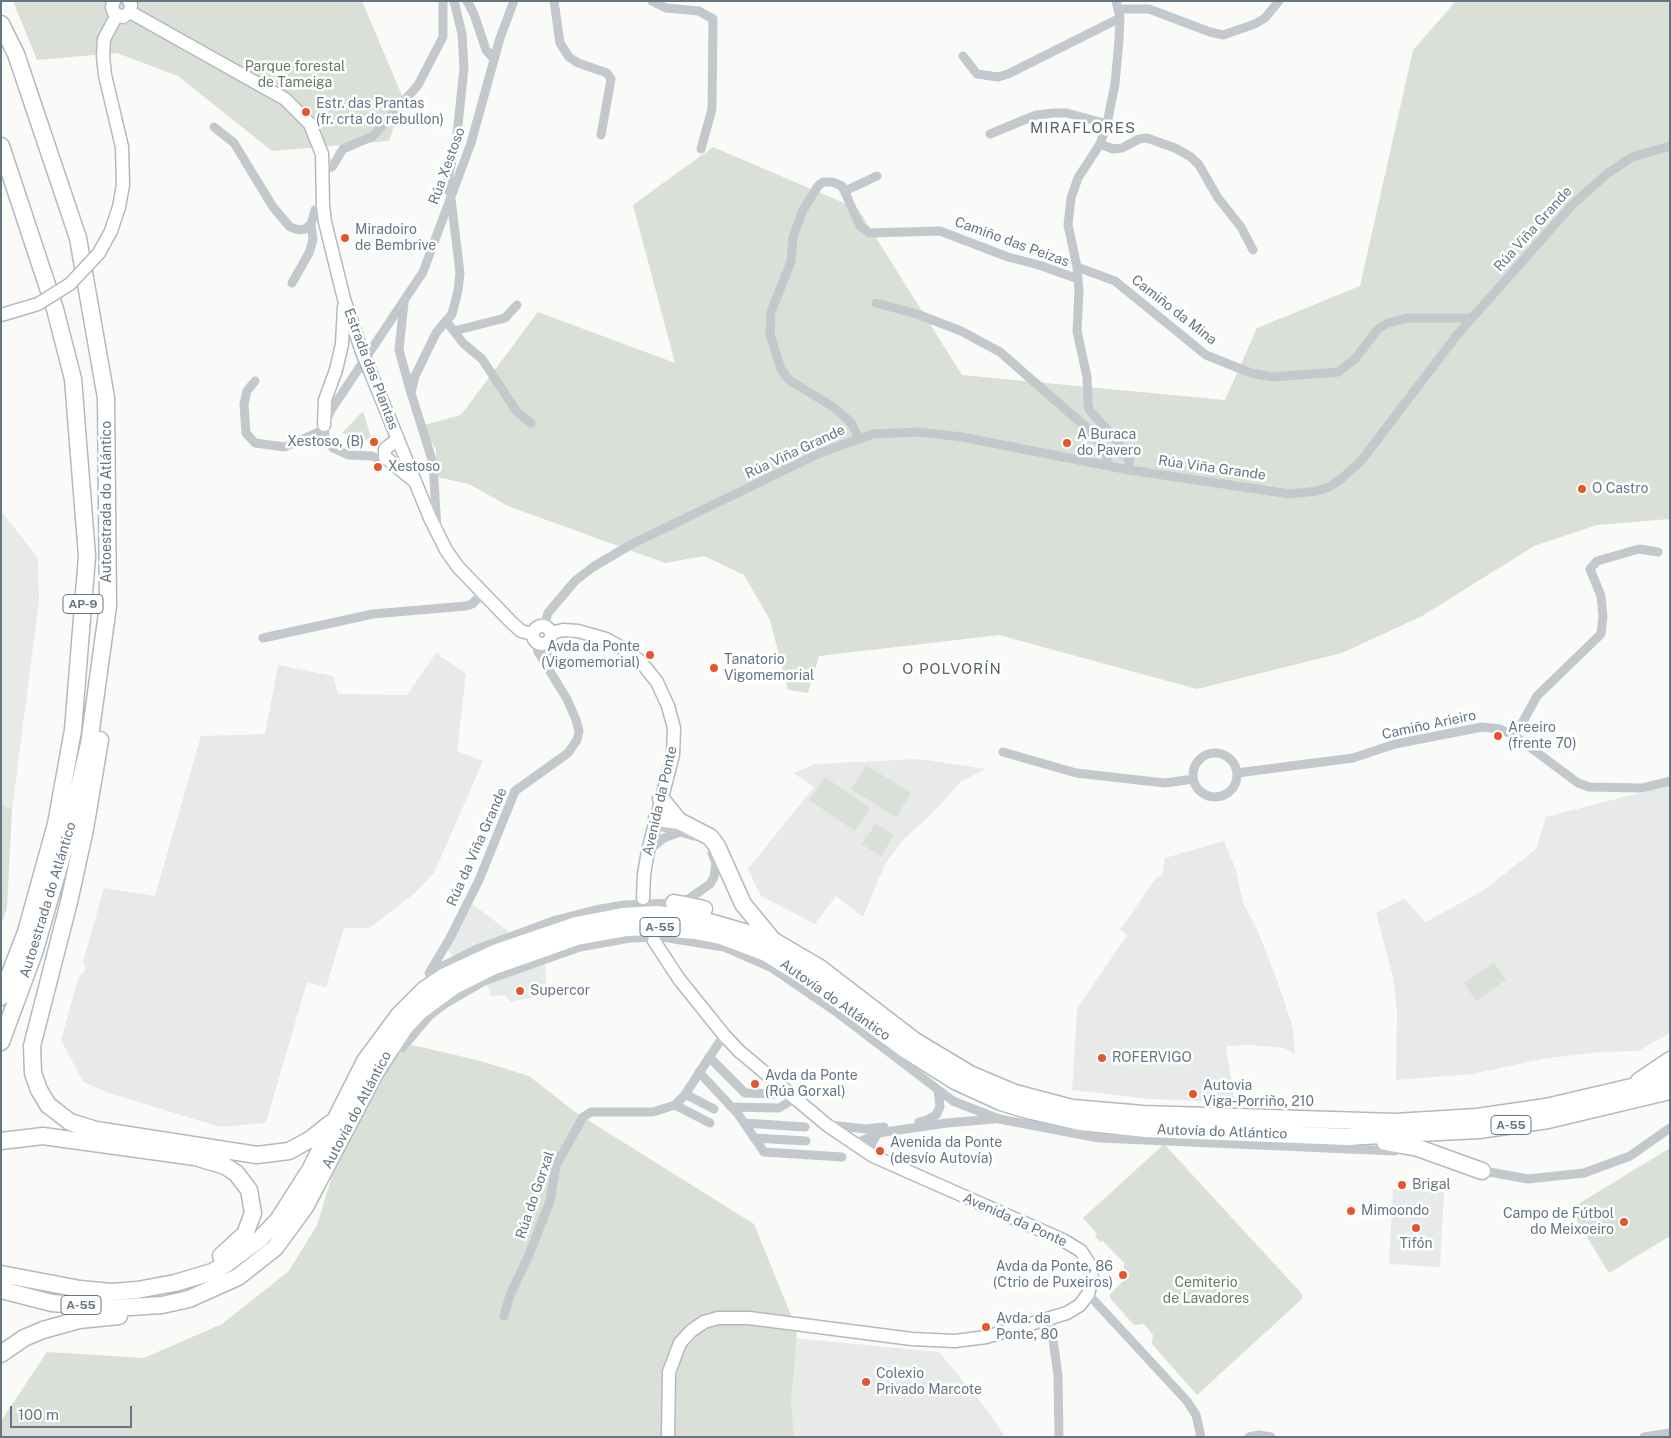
<!DOCTYPE html>
<html>
<head>
<meta charset="utf-8">
<style>
  body { margin:0 }
  #map { position:relative; width:1671px; height:1438px; overflow:hidden; background:#fafaf8; font-family:"Public Sans",sans-serif }
  canvas { display:block }
  .frame { position:absolute; inset:0; border:2px solid #657683; pointer-events:none }
  .scale { position:absolute; left:10px; top:1406px; width:122px; height:22px; box-sizing:border-box; border:2px solid #657683; border-top:0; padding-left:6px; font-size:15px; line-height:18px; white-space:nowrap; color:#657683; -webkit-text-stroke:4px #fff; paint-order:stroke }
</style>
</head>
<body>
<div id="map">
<canvas width="1671" height="1438"></canvas>
<div class="frame"></div>
<div class="scale">100 m</div>
</div>
<script>
const ctx = document.querySelector('canvas').getContext('2d');
ctx.lineJoin = 'round';
function paint(path, color) { ctx.fillStyle = color; ctx.fill(path, 'evenodd'); }
const toPath = rows => new Path2D(rows.map(r => 'M' + r).join(''));
function trace(path, color, width, dash) { ctx.strokeStyle = color; ctx.lineWidth = width; ctx.lineCap = dash ? 'butt' : 'round'; ctx.setLineDash(dash || []); ctx.stroke(path); }
function write(font, color, halo, rows, align = 'center') {
  ctx.font = font + ' "Public Sans",sans-serif'; ctx.lineWidth = 5; ctx.setLineDash([]); ctx.textBaseline = 'middle'; ctx.strokeStyle = halo; ctx.fillStyle = color; for (const [text, x, y, turn = 0] of rows) {
    ctx.save(); ctx.translate(x, y); ctx.rotate((+turn || 0) * Math.PI / 180); ctx.textAlign = isNaN(turn) ? turn : align; if (halo) ctx.strokeText(text, 0, 0); ctx.fillText(text, 0, 0); ctx.restore();
  }
}
const built = toPath([
  [1,511,38,558,39,601,12,810,1,804],
  [436,653,466,674,457,751,483,761,434,873,415,893,369,928,344,928,326,987,307,982,266,1123,220,1127,109,1093,83,1082,61,1040,78,979,86,969,83,962,104,888,155,896,201,736,265,734,278,665,333,676,338,694,407,695],
  [919,759,986,769,960,782,936,810,904,839,885,864,863,917,836,896,815,924,761,896,748,869,814,787,793,773,815,764],
  [1670,785,1670,1033,1638,1051,1600,1052,1542,1059,1473,1074,1396,1080,1397,1012,1393,977,1376,913,1404,899,1426,922,1484,890,1536,849,1546,817],
  [1224,841,1236,870,1243,903,1257,929,1278,983,1293,1028,1295,1054,1283,1048,1251,1045,1226,1046,1235,1102,1149,1099,1072,1090,1077,1009,1127,935,1120,930,1156,878,1162,875,1165,858],
  [472,904,507,930,508,934,453,956,447,950],
  [545,961,547,994,511,1002,505,995,491,996,486,983],
  [1393,1189,1444,1192,1440,1267,1389,1264],
  [784,1337,939,1352,988,1411,1005,1437,753,1437]
]);
const green = toPath([
  [13,1,362,1,403,98,389,141,272,151,178,76,117,53,37,60],
  [1456,1,1670,1,1670,519,1597,525,1534,546,1422,616,1342,653,1197,689,999,635,819,656,808,693,788,690,770,620,744,575,704,556,665,563,508,506,469,484,437,477,436,449,420,426,461,415,538,312,675,363,633,205,713,147,858,209,962,375,1225,400,1257,328,1360,286,1413,50],
  [363,411,371,437,364,441,342,433],
  [866,765,911,793,896,817,851,789],
  [825,777,870,808,855,831,809,800],
  [1,804,12,810,7,908,1,926],
  [874,823,894,835,881,856,861,844,871,831],
  [1494,963,1506,980,1476,1001,1464,983],
  [412,1045,477,1060,529,1076,575,1112,754,1224,797,1330,791,1402,794,1437,1,1437,1,1421,47,1352,144,1358,222,1324,289,1271,317,1225,341,1147,387,1063],
  [1164,1144,1302,1294,1302,1299,1197,1395,1152,1344,1153,1335,1144,1324,1134,1325,1110,1298,1110,1294,1124,1280,1124,1263,1103,1241,1100,1242,1095,1236,1097,1234,1083,1218],
  [1670,1148,1670,1236,1609,1273,1570,1209]
]);
const street = toPath([
  [467,1,474,14,486,50,494,59],
  [554,1,560,43,569,57,578,63,607,73,611,79,601,135],
  [652,1,666,8,699,11,713,19,712,109,701,149],
  [1116,1,1120,18,1119,40,1115,84,1107,124,1100,144,1078,178,1071,198,1068,225,1077,267,1079,291,1077,331,1087,377,1088,405,1090,411,1115,438,1129,460,1129,470],
  [1119,9,1149,9,1210,32,1223,35,1255,24,1265,18,1279,1],
  [963,56,977,74,998,77,1008,74,1120,18],
  [214,127,234,143,273,207,290,227,299,230,305,229,311,224,315,210,323,205],
  [990,134,1036,115,1053,113,1067,113,1107,124],
  [1100,144,1113,149,1122,148,1139,139,1147,138,1175,148,1191,157,1199,165,1218,198,1241,227,1253,250],
  [322,169,332,167,343,149,373,136,418,85,443,37,443,1],
  [845,191,877,176],
  [452,193,447,190,447,186,457,134,464,68,462,34,454,1],
  [1077,267,1115,281,1206,355,1251,373,1272,377,1338,372,1355,359,1378,329,1388,323,1407,318,1472,318],
  [292,283,309,253,313,240,311,224],
  [404,303,399,350,411,393],
  [876,303,917,314,961,331,1000,352,1087,428,1104,449,1107,456,1107,465],
  [447,322,463,343,482,359,517,412,531,423],
  [454,331,505,318,517,305],
  [255,381,247,391,244,404,246,433,255,443,285,447,323,430],
  [859,438,851,423,835,408,789,380,781,369,770,334,771,312,791,262,793,237,803,210,818,186,823,182,832,182,842,186,860,226,869,233,940,231,1008,257,1039,265,1078,279],
  [388,463,372,456,348,455,333,448,325,439,324,425,331,410,423,272,471,143,500,38,514,1],
  [437,530,433,463,411,393,415,376,436,333,452,314,458,291,460,273,451,199],
  [544,626,548,613,575,581,593,567,632,544,820,453,873,434,919,432,962,437,1129,470,1290,494,1317,491,1329,487,1341,479,1361,461,1457,335,1573,204,1608,173,1632,157,1670,146],
  [263,638,373,614,466,606,472,604,483,593],
  [546,664,548,643],
  [1515,736,1537,696,1601,634,1603,617,1601,596,1590,569,1597,561,1639,549,1658,552],
  [1003,752,1076,773,1165,783,1193,779],
  '1193 775a22 22 0 1 1 44 0a22 22 0 1 1-44 0Z',
  [1237,773,1353,758,1395,744,1482,727,1500,729,1515,736,1578,783,1589,787,1642,788,1670,781],
  [656,825,694,836],
  [649,850,664,838,680,832],
  [431,970,450,938,479,880,515,791,568,753,577,740,579,731,576,720,567,699,538,652,537,643],
  [429,973,477,949,556,920,595,910,624,905,674,903,690,898,710,884,714,877,716,863,712,853],
  [402,1048,429,1016,446,1003,484,981,580,947,630,938,662,937,724,947,772,968,835,1011,953,1101,999,1119,1099,1138,1395,1151],
  [709,1057,745,1093,774,1094,782,1089],
  [699,1072,738,1114,764,1152,842,1157],
  [685,1094,714,1109],
  [675,1105,710,1123],
  [731,1107,779,1108,794,1099],
  [919,1122,927,1120,936,1115,940,1107,938,1090],
  [744,1123,805,1127],
  [830,1125,866,1129,884,1127],
  [754,1138,806,1141],
  [853,1145,878,1133],
  [873,1156,871,1144,878,1133,947,1123,994,1119],
  [1478,1170,1528,1179,1584,1173,1630,1156,1670,1128],
  [1088,1294,1187,1401,1196,1415,1201,1437],
  [504,1316,510,1295,528,1257,550,1201,556,1165,583,1117,591,1112,653,1112,675,1105,684,1096,724,1035],
  [1050,1318,1058,1376,1059,1437],
  [1249,1437,1259,1435,1271,1437],
  [1644,1437,1670,1433]
]);
const secondary = toPath([
  [114,1,112,7,114,13,123,17,130,12,131,5,129,1],
  [130,12,285,99,310,124,322,154,323,205,325,222,344,299,362,352],
  [99,253,111,231,119,207,123,185,122,147,105,75,103,56,104,39,117,15],
  [1,315,38,304],
  [370,371,430,518,446,550,458,567,511,622,521,631,533,634],
  [324,425,325,400,336,370,342,344,344,307],
  [398,439,385,449,385,457,413,480],
  '533 635a9 9 0 1 1 18 0a9 9 0 1 1-18 0Z',
  [551,633,563,630,578,631,606,639,626,650,641,662,657,682,668,706,674,728,673,755,648,851,644,874,643,898],
  [654,941,679,979,724,1035,739,1051,827,1125,873,1156,1063,1240,1081,1251,1090,1265,1092,1279,1088,1294,1080,1305,1067,1313,986,1337,955,1341,912,1339,749,1318,718,1318,704,1322,691,1331,680,1343,669,1372,668,1437]
]);
const highway = toPath([
  [1,24,16,54,78,238,106,398,108,606,89,744,67,839,34,953,1,1042],
  [1,146,55,309,73,379,87,556,73,730,56,824,26,932,1,997],
  [100,740,85,829,69,902,32,1046,33,1073,39,1090,48,1105,70,1122,96,1130,257,1155,289,1151,311,1139,331,1123],
  [661,799,679,821],
  [657,818,679,821,710,837,717,846,743,904,771,938],
  [674,903,704,909],
  [1639,1081,1670,1060],
  [1,1141,43,1136,195,1157,225,1166,236,1173,249,1190,253,1213,245,1234,221,1256],
  [1385,1142,1418,1148,1482,1171],
  [1,1274,80,1289,111,1292,137,1290,175,1283,212,1272,226,1264,260,1239,278,1220,310,1170,365,1061,399,1015,424,990,445,976,497,952,576,925,623,916,656,914,695,918,772,940,820,968,915,1041,970,1074,1015,1093,1072,1108,1143,1114,1395,1122,1477,1117,1546,1107,1670,1078],
  [1,1290,52,1303,114,1308,162,1305,189,1299,238,1277,275,1248,305,1207,375,1073,405,1027,420,1011,454,986,492,967,577,937,627,928,651,927,695,931,721,936,766,953,816,984,906,1050,955,1081,1001,1102,1027,1110,1080,1122,1146,1129,1348,1137,1398,1134,1479,1130,1548,1120,1670,1091],
  [1,1354,24,1338,43,1330,79,1320,119,1316]
]);
const secondaryBridge = toPath([
  [38,304,70,284,99,253],
  [362,352,370,371]
]);
const markers = [
  [306,112,5,"#e4572e"],
  [345,238,5,"#e4572e"],
  [374,442,5,"#e4572e"],
  [1067,443,5,"#e4572e"],
  [378,467,5,"#e4572e"],
  [1582,489,5,"#e4572e"],
  [650,655,5,"#e4572e"],
  [714,668,5,"#e4572e"],
  [1498,736,5,"#e4572e"],
  [520,991,5,"#e4572e"],
  [1102,1058,5,"#e4572e"],
  [755,1084,5,"#e4572e"],
  [1193,1094,5,"#e4572e"],
  [880,1151,5,"#e4572e"],
  [1402,1185,5,"#e4572e"],
  [1351,1211,5,"#e4572e"],
  [1624,1222,5,"#e4572e"],
  [1416,1228,5,"#e4572e"],
  [1123,1275,5,"#e4572e"],
  [986,1327,5,"#e4572e"],
  [866,1382,5,"#e4572e"]
];
const shields = [
  [83,604,40],
  [660,927,40],
  [1511,1125,40],
  [81,1305,40]
];
const shieldNames = [
  ["AP-9",83,604],
  ["A-55",660,927],
  ["A-55",1511,1125],
  ["A-55",81,1305]
];
const parkNames = [
  ["Parque forestal",295,67],
  ["de Tameiga",295,83],
  ["Cemiterio",1206,1283],
  ["de Lavadores",1206,1299]
];
const poiNames = [
  ["Estr. das Prantas",316,104],
  ["(fr. crta do rebullon)",316,120],
  ["Miradoiro",355,230],
  ["de Bembrive",355,246],
  ["A Buraca",1077,435],
  ["do Pavero",1077,451],
  ["Xestoso, (B)",364,442,"right"],
  ["Xestoso",388,467],
  ["O Castro",1592,489],
  ["Avda da Ponte",640,647,"right"],
  ["(Vigomemorial)",640,663,"right"],
  ["Tanatorio",724,660],
  ["Vigomemorial",724,676],
  ["Areeiro",1508,728],
  ["(frente 70)",1508,744],
  ["Supercor",530,991],
  ["ROFERVIGO",1112,1058],
  ["Avda da Ponte",765,1076],
  ["(Rúa Gorxal)",765,1092],
  ["Autovia",1203,1086],
  ["Viga-Porriño, 210",1203,1102],
  ["Avenida da Ponte",890,1143],
  ["(desvío Autovía)",890,1159],
  ["Brigal",1412,1185],
  ["Mimoondo",1361,1211],
  ["Campo de Fútbol",1614,1214,"right"],
  ["do Meixoeiro",1614,1230,"right"],
  ["Tifón",1416,1244,"center"],
  ["Avda da Ponte, 86",1113,1267,"right"],
  ["(Ctrio de Puxeiros)",1113,1283,"right"],
  ["Avda. da",996,1319],
  ["Ponte, 80",996,1335],
  ["Colexio",876,1374],
  ["Privado Marcote",876,1390]
];
const streetNames = [
  ["Rúa Xestoso",447,166,-70],
  ["Rúa Viña Grande",1533,229,-48],
  ["Camiño das Peizas",1012,242,20],
  ["Camiño da Mina",1174,310,38],
  ["Estrada das Plantas",371,369,69],
  ["Rúa Viña Grande",795,452,-25],
  ["Rúa Viña Grande",1212,468,8],
  ["Autoestrada do Atlántico",107,502,-90],
  ["Camiño Arieiro",1429,725,-12],
  ["Avenida da Ponte",660,801,-77],
  ["Rúa da Viña Grande",477,847,-66],
  ["Autoestrada do Atlántico",48,900,-73],
  ["Autovía do Atlántico",835,1000,35],
  ["Autovía do Atlántico",357,1110,-62],
  ["Autovía do Atlántico",1222,1132,2],
  ["Rúa do Gorxal",535,1195,-71],
  ["Avenida da Ponte",1015,1220,24]
];
const neighbourhoodNames = [
  ["MIRAFLORES",1083,128],
  ["O POLVORÍN",952,669]
];
paint(built, '#e8e9e9');
paint(green, '#dadfd7');
trace(secondary, '#b3babf', 15);
trace(highway, '#b4b9bd', 19);
trace(street, '#c3c8cc', 9);
trace(secondary, '#fff', 12);
trace(highway, '#fff', 16);
trace(secondaryBridge, '#b3babf', 15, []);
trace(secondaryBridge, '#fff', 12);
for (const [x, y, r, color] of markers) { const dot = new Path2D(); dot.arc(x, y, r, 0, 2 * Math.PI); ctx.fillStyle = color; ctx.fill(dot); trace(dot, '#fff', 2); }
for (const [x, y, w] of shields) { const box = new Path2D(); box.roundRect(x - w / 2, y - 9.5, w, 19, 4); ctx.fillStyle = '#fff'; ctx.fill(box); trace(box, '#657683', 1); }
write('bold 12px', '#657683', null, shieldNames);
write('14px', '#687a64', '#fff', parkNames);
write('14px', '#657683', '#fff', poiNames, 'left');
write('14px', '#657683', '#fff', streetNames);
ctx.letterSpacing = '1px';
write('15px', '#57646e', '#fff', neighbourhoodNames);
ctx.letterSpacing = '0px';
</script>
</body>
</html>
